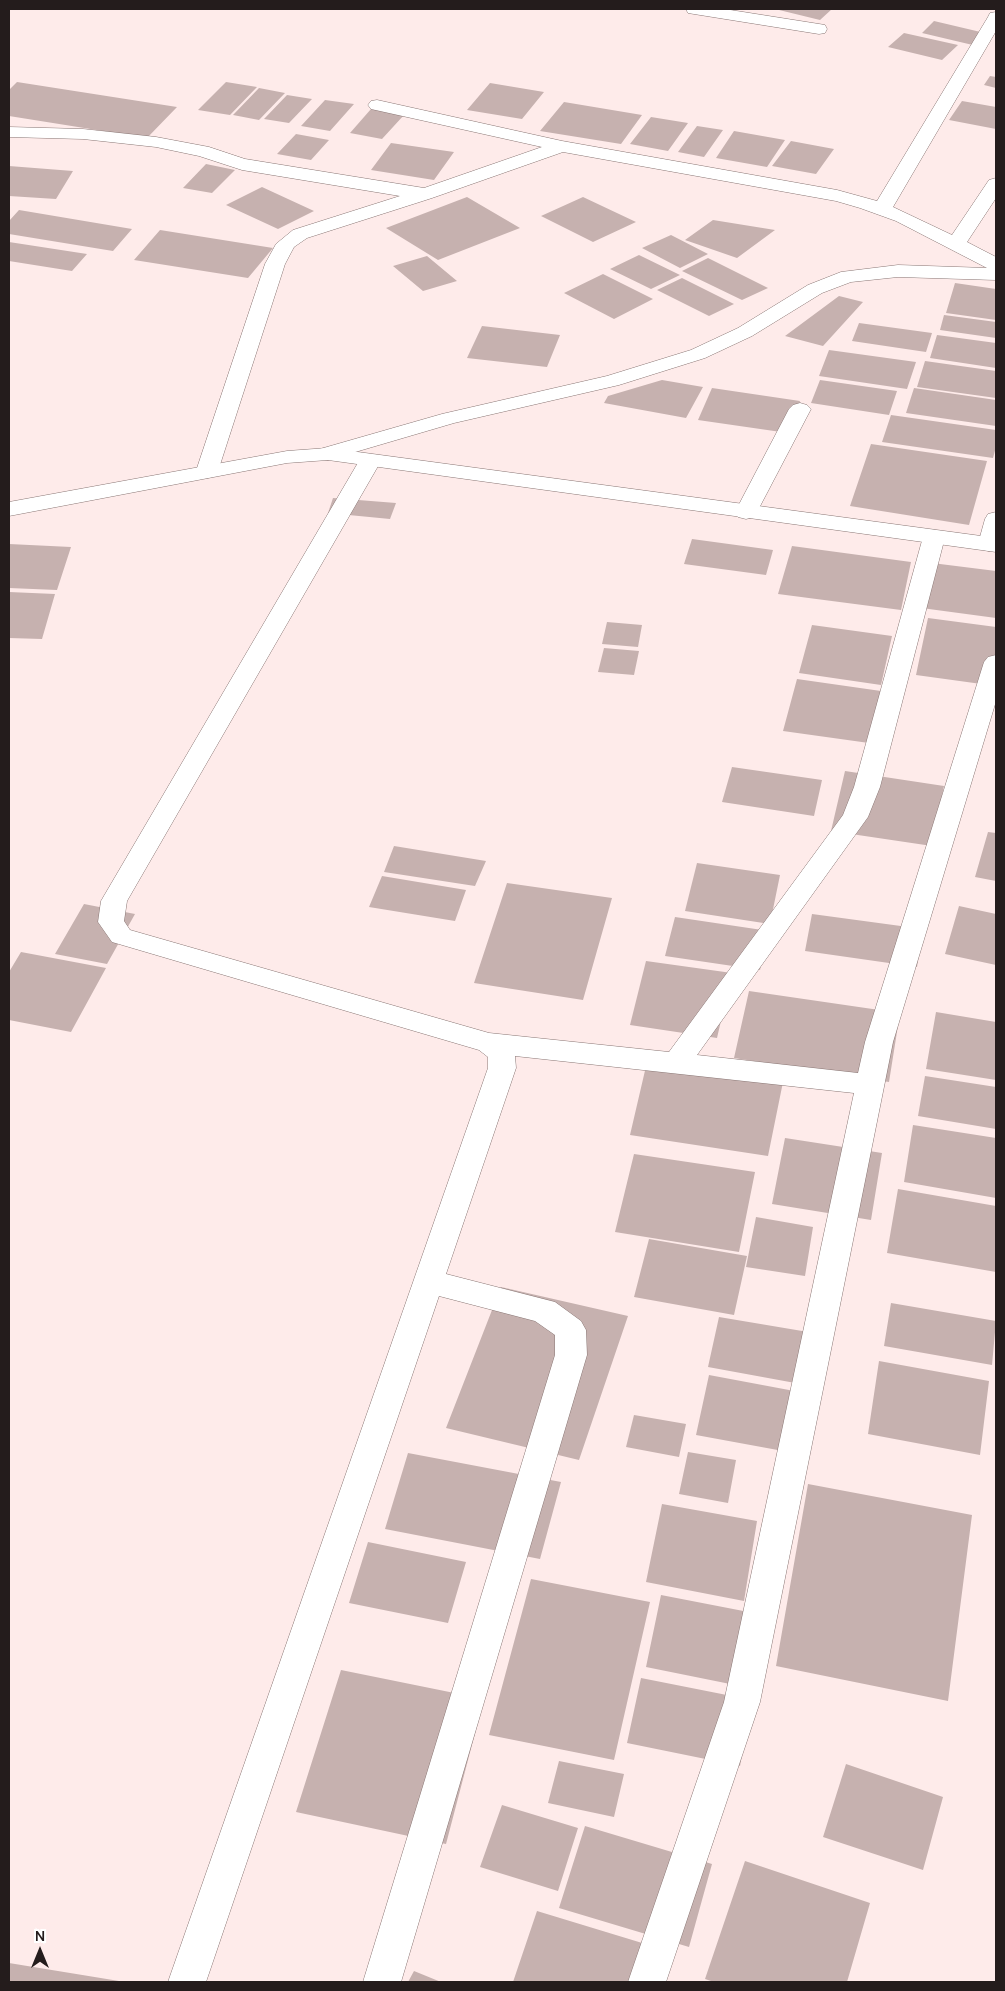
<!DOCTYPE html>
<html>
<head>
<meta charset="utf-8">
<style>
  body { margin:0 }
  #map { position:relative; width:1005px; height:1991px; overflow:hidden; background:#feebea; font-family:Manrope,sans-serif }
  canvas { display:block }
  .frame { position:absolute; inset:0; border:10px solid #241c1c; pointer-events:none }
  .north { position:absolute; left:15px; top:1926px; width:50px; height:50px; -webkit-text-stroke:4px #fff; paint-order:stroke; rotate:0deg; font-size:14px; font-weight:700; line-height:20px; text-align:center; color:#241c1c }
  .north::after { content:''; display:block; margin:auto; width:18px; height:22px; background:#241c1c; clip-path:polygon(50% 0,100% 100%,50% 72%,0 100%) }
</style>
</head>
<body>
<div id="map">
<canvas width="1005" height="1991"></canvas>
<div class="frame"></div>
<div class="north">N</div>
</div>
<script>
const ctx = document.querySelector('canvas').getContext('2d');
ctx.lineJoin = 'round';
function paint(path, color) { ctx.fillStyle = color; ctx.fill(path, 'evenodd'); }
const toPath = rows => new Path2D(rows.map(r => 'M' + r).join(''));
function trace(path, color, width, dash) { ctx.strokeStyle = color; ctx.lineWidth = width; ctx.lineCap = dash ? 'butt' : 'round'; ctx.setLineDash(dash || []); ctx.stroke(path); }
const building = toPath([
  [775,9,832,9,820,20],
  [934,21,989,34,977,46,922,33],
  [904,33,958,45,942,60,888,47],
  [990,76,996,77,996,88,984,85],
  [17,82,177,107,147,138,9,116,9,90],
  [226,82,257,87,230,115,198,110],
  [490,83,544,92,522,119,467,110],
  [259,88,285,93,259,120,233,115],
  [287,95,312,99,289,123,264,119],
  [325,100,354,104,330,131,301,126],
  [962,101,996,107,996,129,949,120],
  [564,102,642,115,621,144,540,131],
  [371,109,404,115,382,139,350,133],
  [651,117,688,123,668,151,630,144],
  [697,126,723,130,704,157,678,152],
  [734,131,785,140,767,167,716,158],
  [296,134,329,140,311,160,277,154],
  [791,141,834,149,816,174,772,166],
  [391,143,454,152,434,180,371,170],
  [206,164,235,170,212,193,183,188],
  [9,166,73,171,56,199,9,196],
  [262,187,314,211,278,229,226,205],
  [467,197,520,228,438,260,386,228],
  [583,197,636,222,593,242,541,216],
  [19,210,132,229,113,251,9,234,9,221],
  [713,220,775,230,737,258,685,240],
  [160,230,273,248,248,278,134,260],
  [671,235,708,254,680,268,642,248],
  [9,242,87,254,72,271,9,261],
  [639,255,680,275,651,289,610,269],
  [427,256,457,281,423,291,393,266],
  [708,258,768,288,742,300,682,271],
  [603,274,653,299,614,319,564,293],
  [682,278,734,304,709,316,657,290],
  [955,283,996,289,996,320,946,313],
  [839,296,863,302,823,346,785,336],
  [944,315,996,322,996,338,940,330],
  [859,323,932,333,926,352,852,341],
  [482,326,560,335,547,367,467,358],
  [937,335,996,343,996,368,930,358],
  [829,350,916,362,907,389,819,376],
  [925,361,996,371,996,398,917,387],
  [662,380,703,387,686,418,604,403,608,396],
  [820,380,897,391,889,415,811,403],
  [712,388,800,401,788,433,698,420],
  [914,388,996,400,996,426,906,413],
  [891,415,996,430,996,447,993,458,882,442],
  [871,444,987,461,969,525,850,506],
  [333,498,396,503,390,519,328,513],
  [692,539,773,550,766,575,684,564],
  [9,544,71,547,57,590,9,588],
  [792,546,911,562,901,610,778,594],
  [924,562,996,571,996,618,914,607],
  [9,592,55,594,42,639,9,638],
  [928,618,996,627,996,686,916,675],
  [607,622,642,625,638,647,602,644],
  [812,625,892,636,881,685,799,673],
  [604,648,639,651,634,675,598,672],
  [797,679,881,691,869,743,783,731],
  [732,767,822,780,814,816,722,802],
  [845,771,944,786,932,846,831,831],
  [988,832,996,833,996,881,975,877],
  [394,846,486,861,475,886,384,872],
  [697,863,780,875,770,924,685,911],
  [382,876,466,890,455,921,369,907],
  [507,883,612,898,583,1000,474,983],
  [84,904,135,914,107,964,55,954],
  [959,906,996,914,996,965,945,954],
  [812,914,923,929,917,967,805,951],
  [675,917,769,931,760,970,665,956],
  [21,952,106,968,71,1032,9,1020,9,972],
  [646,961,732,973,717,1038,630,1025],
  [749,991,900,1013,889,1082,734,1058],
  [936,1012,996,1022,996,1080,926,1069],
  [647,1062,783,1082,768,1156,630,1135],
  [925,1076,996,1087,996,1129,918,1116],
  [913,1125,996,1138,996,1198,904,1182],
  [785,1138,882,1153,871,1220,772,1204],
  [634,1154,755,1172,739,1252,615,1232],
  [898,1189,996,1206,996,1272,887,1253],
  [756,1217,813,1227,805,1276,746,1267],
  [649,1239,747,1256,734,1315,634,1297],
  [501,1287,628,1316,579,1460,446,1428],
  [891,1303,996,1321,992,1365,884,1346],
  [719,1317,826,1335,817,1387,708,1367],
  [879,1361,989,1381,980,1455,868,1434],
  [709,1375,805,1393,794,1453,696,1435],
  [634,1415,686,1424,679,1457,626,1447],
  [688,1452,736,1460,728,1503,679,1494],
  [408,1453,561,1482,540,1559,385,1529],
  [808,1484,972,1515,948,1701,776,1666],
  [662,1504,757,1521,744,1601,646,1582],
  [368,1542,466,1562,448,1623,349,1603],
  [531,1579,650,1602,614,1760,489,1735],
  [661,1595,764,1615,750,1688,646,1667],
  [341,1670,484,1699,446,1844,296,1812],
  [641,1678,752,1700,740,1766,627,1743],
  [559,1761,624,1774,614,1817,548,1803],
  [846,1764,943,1797,923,1870,823,1837],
  [502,1805,578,1828,558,1891,480,1867],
  [585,1826,712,1864,689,1947,559,1908],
  [745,1861,870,1903,847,1982,714,1982,705,1979],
  [537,1911,675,1953,666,1982,513,1982],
  [9,1963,119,1981,119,1982,9,1982],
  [414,1971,441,1982,408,1982]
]);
const minor = toPath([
  [686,9,724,9,819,24,825,25,827,29,825,33,819,34,694,14,688,13,686,9],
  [996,12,996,31,893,207,952,235,989,180,996,178,996,198,967,242,996,257,996,280,898,277,851,282,822,293,752,336,705,358,619,385,454,423,328,460,320,459,317,454,320,449,442,414,607,376,691,350,738,328,808,285,841,272,898,265,987,268,896,221,860,208,836,201,563,152,432,198,307,238,294,247,285,264,218,471,215,476,207,478,199,476,196,471,265,264,276,244,293,230,400,196,242,170,199,156,156,147,83,139,9,137,9,127,83,129,156,137,209,147,245,159,424,188,542,147,371,109,368,105,371,101,377,100,562,141,837,190,877,201,988,17,990,13,996,12],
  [800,403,807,405,811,409,757,512,754,517,746,519,738,517,735,512,789,409,793,405,800,403],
  [370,455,378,456,381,461,127,901,124,921,130,930,489,1033,669,1052,843,815,854,787,923,537,926,532,934,530,942,532,945,537,880,787,868,817,697,1055,858,1073,865,1042,984,662,988,657,996,655,996,701,893,1042,760,1702,666,1982,628,1982,724,1702,854,1093,515,1056,516,1068,446,1274,555,1302,581,1321,586,1330,587,1355,401,1982,363,1982,555,1355,555,1335,535,1321,439,1296,206,1982,168,1982,488,1068,488,1057,479,1050,112,942,98,922,101,901,359,461,362,456,370,455],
  [996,512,996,549,989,551,981,549,978,544,985,519,988,514,996,512]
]);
const tertiary = toPath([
  [328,448,996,538,996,552,328,460,287,463,9,516,9,502,287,451,328,448]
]);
paint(building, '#c6b1af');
trace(minor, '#897674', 1);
trace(tertiary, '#897674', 1);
paint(minor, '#fff');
paint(tertiary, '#fff');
</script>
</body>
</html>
